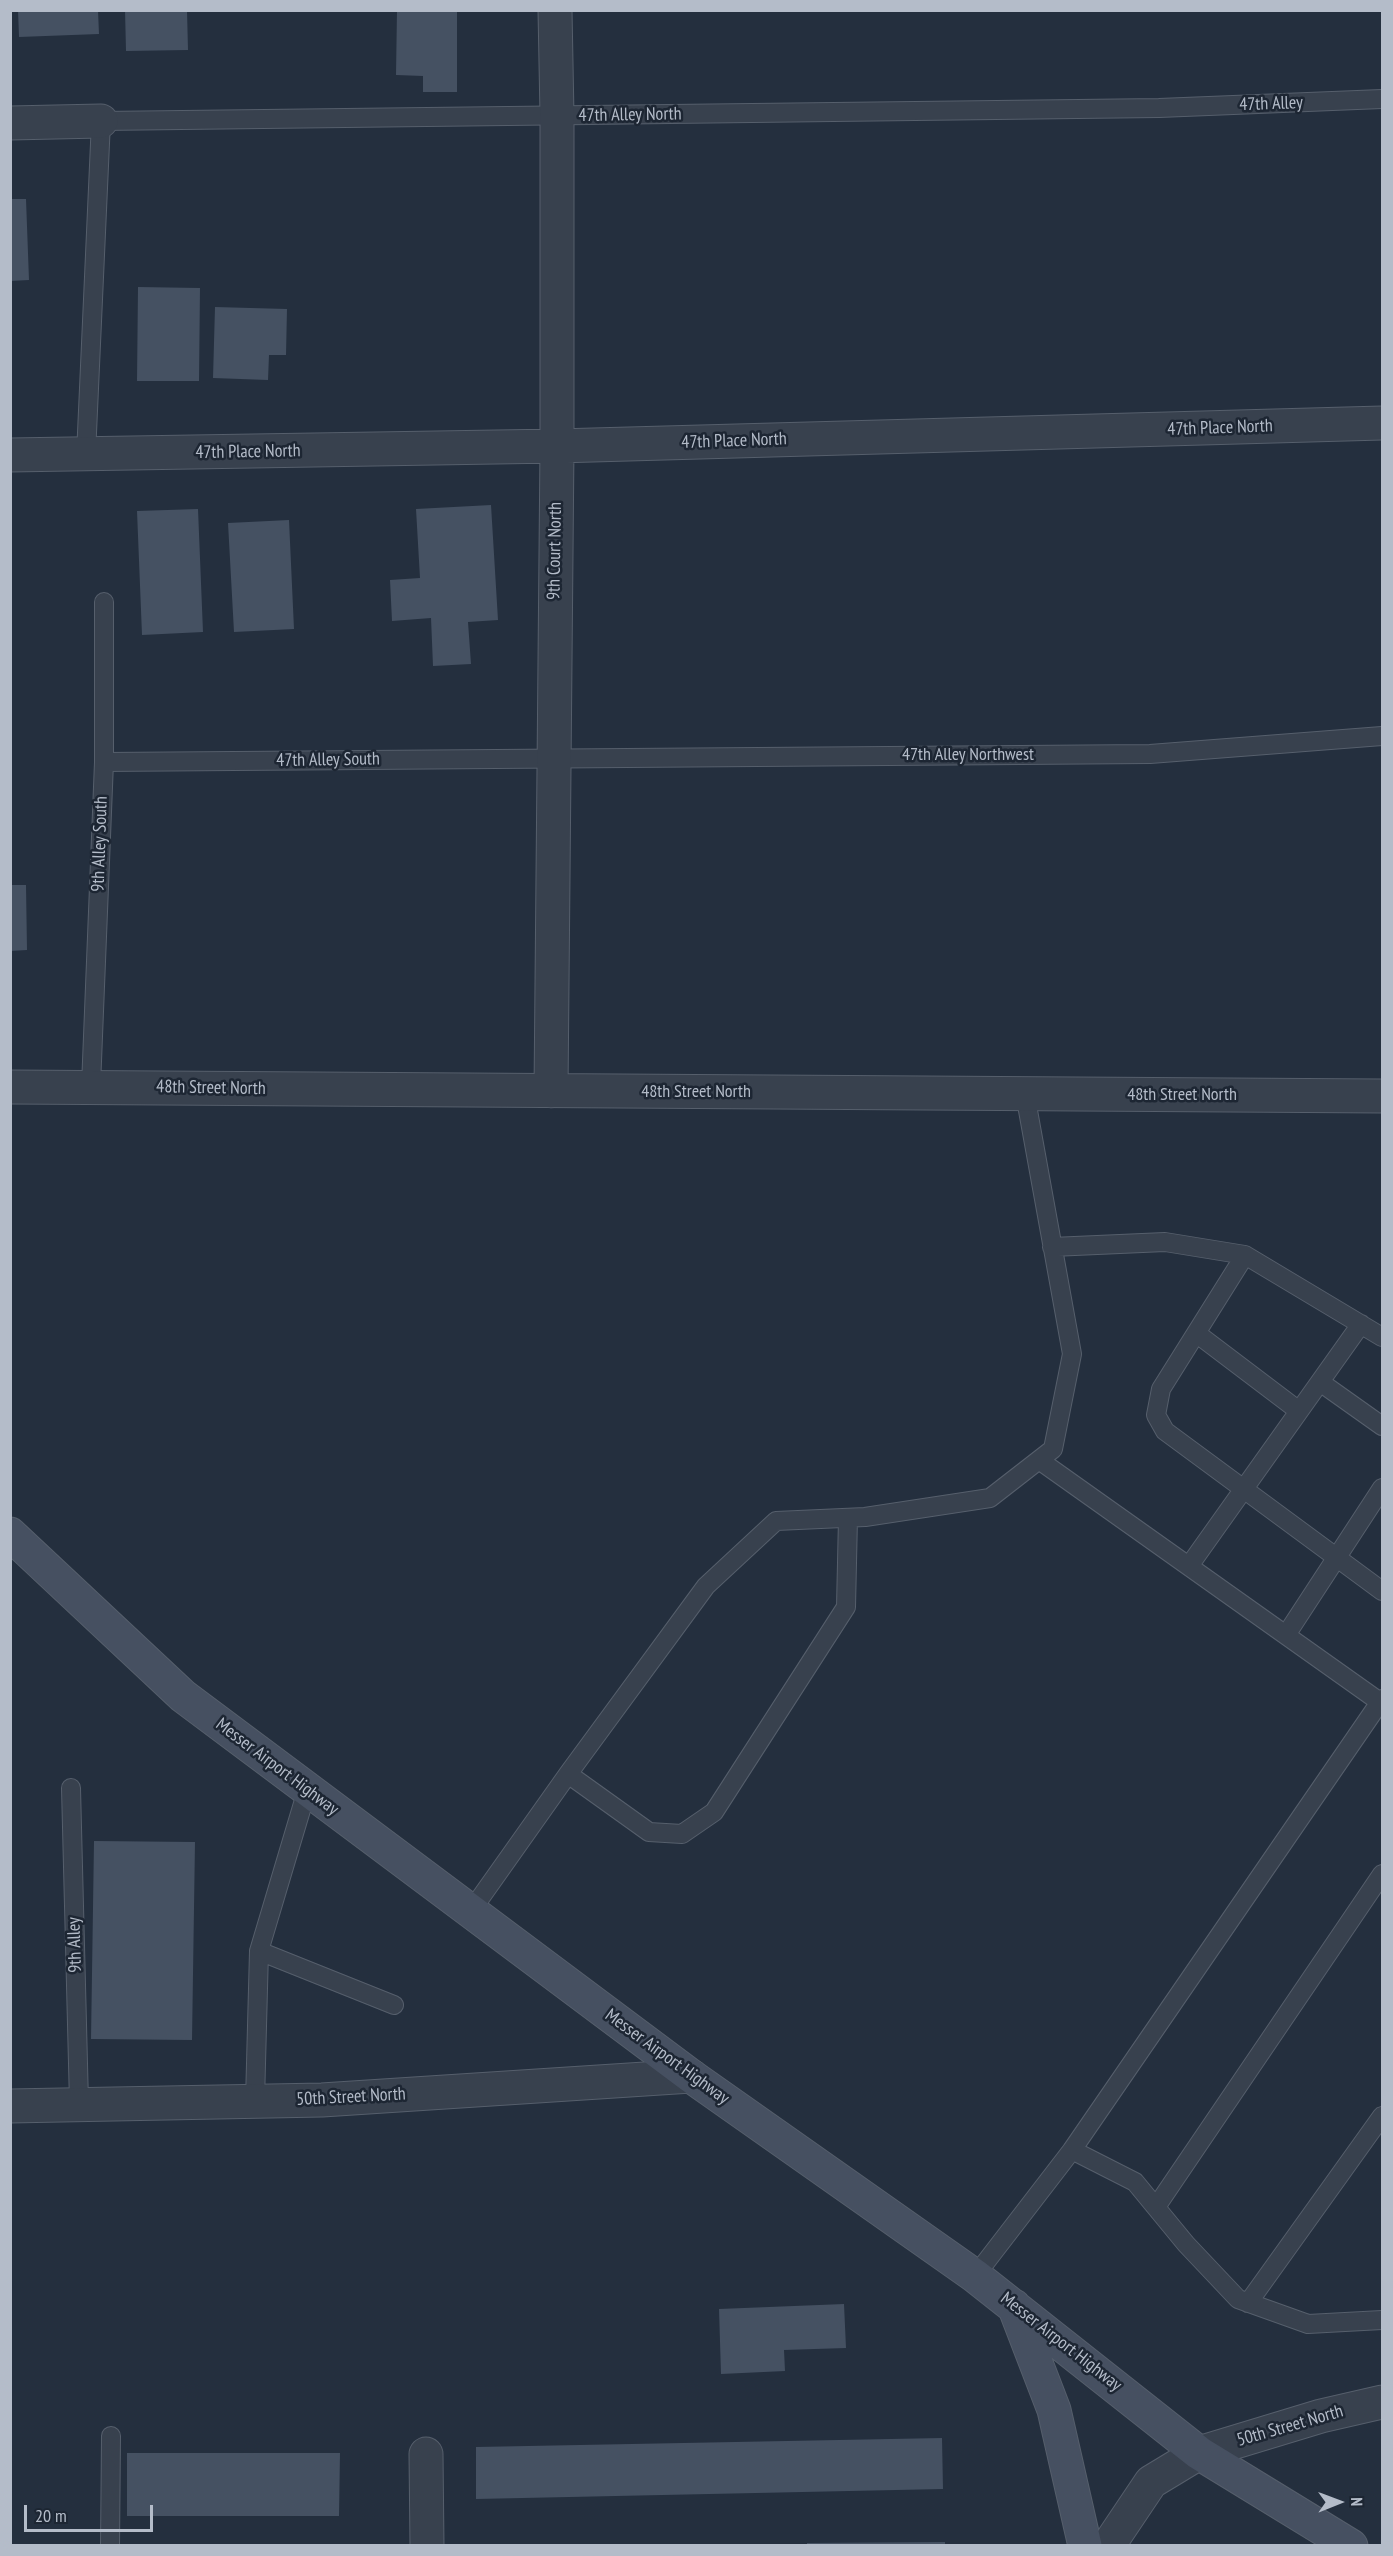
<!DOCTYPE html>
<html>
<head>
<meta charset="utf-8">
<style>
  body { margin:0 }
  #map { position:relative; width:1393px; height:2556px; overflow:hidden; background:#242f3e; font-family:"PT Sans Narrow",sans-serif }
  canvas { display:block }
  .frame { position:absolute; inset:0; border:12px solid #b4bcc9; pointer-events:none }
  .north { position:absolute; left:1309px; top:2472px; width:60px; height:60px; -webkit-text-stroke:4px #1d2633; paint-order:stroke; rotate:89deg; font-size:16px; font-weight:700; line-height:24px; text-align:center; color:#b4bcc9 }
  .north::after { content:''; display:block; margin:auto; width:21px; height:27px; background:#b4bcc9; clip-path:polygon(50% 0,100% 100%,50% 72%,0 100%) }
  .scale { position:absolute; left:24px; top:2505px; width:129px; height:27px; box-sizing:border-box; border:3px solid #b4bcc9; border-top:0; padding-left:8px; font-size:18px; line-height:21px; white-space:nowrap; color:#b4bcc9; -webkit-text-stroke:4px #1d2633; paint-order:stroke }
</style>
</head>
<body>
<div id="map">
<canvas width="1393" height="2556"></canvas>
<div class="frame"></div>
<div class="north">N</div>
<div class="scale">20 m</div>
</div>
<script>
const ctx = document.querySelector('canvas').getContext('2d');
ctx.lineJoin = 'round';
function paint(path, color) { ctx.fillStyle = color; ctx.fill(path, 'evenodd'); }
const toPath = rows => new Path2D(rows.map(r => 'M' + r).join(''));
function trace(path, color, width, dash) { ctx.strokeStyle = color; ctx.lineWidth = width; ctx.lineCap = dash ? 'butt' : 'round'; ctx.setLineDash(dash || []); ctx.stroke(path); }
function write(font, color, halo, rows, align = 'center') {
  ctx.font = font + ' "PT Sans Narrow",sans-serif'; ctx.lineWidth = 5; ctx.setLineDash([]); ctx.textBaseline = 'middle'; ctx.strokeStyle = halo; ctx.fillStyle = color; for (const [text, x, y, turn = 0] of rows) {
    ctx.save(); ctx.translate(x, y); ctx.rotate((+turn || 0) * Math.PI / 180); ctx.textAlign = isNaN(turn) ? turn : align; if (halo) ctx.strokeText(text, 0, 0); ctx.fillText(text, 0, 0); ctx.restore();
  }
}
const building = toPath([
  [18,10,98,10,99,34,19,37],
  [125,10,187,10,188,50,126,51],
  [397,10,457,10,457,92,423,92,423,76,396,75],
  [10,199,26,199,29,280,10,281],
  [138,287,200,288,199,381,137,381],
  [215,307,287,309,286,355,269,355,268,380,213,378],
  [491,505,498,620,468,622,471,664,433,666,431,618,392,621,390,580,420,578,416,509],
  [198,509,203,632,142,635,137,511],
  [289,520,294,629,234,632,228,523],
  [10,885,26,885,27,950,10,951],
  [94,1841,195,1842,192,2040,91,2039],
  [844,2304,846,2348,784,2350,785,2371,721,2374,719,2309],
  [942,2438,943,2489,476,2499,476,2447],
  [127,2453,340,2453,339,2516,127,2516],
  [945,2542,945,2546,807,2546,807,2543]
]);
const lane = toPath([
  [86,455,101,121,1159,108,1382,99],
  [104,762,1150,754,1382,736],
  [91,1086,104,762,104,602],
  [1052,1247,1165,1242,1245,1255,1382,1337],
  [1245,1255,1161,1389,1156,1415,1165,1431,1382,1591],
  [1196,1333,1299,1411],
  [1320,1382,1382,1426],
  [1039,1460,1380,1702,1382,1699],
  [1189,1566,1361,1324],
  [1286,1635,1382,1488],
  [568,1774,649,1832,682,1834,714,1812,846,1607,848,1518],
  [71,1788,79,2103],
  [471,1911,568,1774,706,1586,776,1521,865,1517,990,1498,1053,1449,1072,1354,1025,1094],
  [259,1951,394,2005],
  [255,2101,259,1951,307,1790],
  [1072,2150,1380,1702],
  [1156,2207,1382,1874],
  [975,2276,1072,2150,1135,2182,1186,2244,1238,2299,1308,2324,1382,2320],
  [1248,2303,1382,2116],
  [110,2546,111,2436]
]);
const street = toPath([
  [10,123,101,121],
  [10,455,557,446,1382,423],
  [10,1087,1382,1096],
  [551,1091,557,446,557,116,555,10],
  [10,2106,322,2100,691,2076],
  [426,2454,427,2546],
  [1108,2546,1151,2482,1199,2453,1321,2416,1382,2402]
]);
const secondary = toPath([
  [10,1534,183,1696,691,2076,975,2276,1199,2453,1351,2546],
  [1014,2306,1054,2410,1085,2546]
]);
const streetNames = [
  ["47th Alley",1271,104,-2],
  ["47th Alley North",630,115,-1],
  ["47th Place North",1220,428,-2],
  ["47th Place North",734,441,-2],
  ["47th Place North",248,452,-1],
  ["9th Court North",555,551,-89],
  ["47th Alley Northwest",968,755],
  ["47th Alley South",328,760,-1],
  ["9th Alley South",100,844,-88],
  ["48th Street North",211,1088,1],
  ["48th Street North",696,1092],
  ["48th Street North",1182,1095],
  ["Messer Airport Highway",277,1767,37],
  ["9th Alley",75,1945,-92],
  ["Messer Airport Highway",667,2057,36],
  ["50th Street North",351,2097,-3],
  ["Messer Airport Highway",1061,2342,38],
  ["50th Street North",1290,2426,-16]
];
paint(building, '#455162');
trace(lane, '#565f6c', 20);
trace(street, '#565f6c', 35);
trace(secondary, '#565f6c', 35);
trace(lane, '#38414e', 18);
trace(street, '#38414e', 33);
trace(secondary, '#465061', 33);
write('18px', '#b4bcc9', '#1d2633', streetNames);
</script>
</body>
</html>
